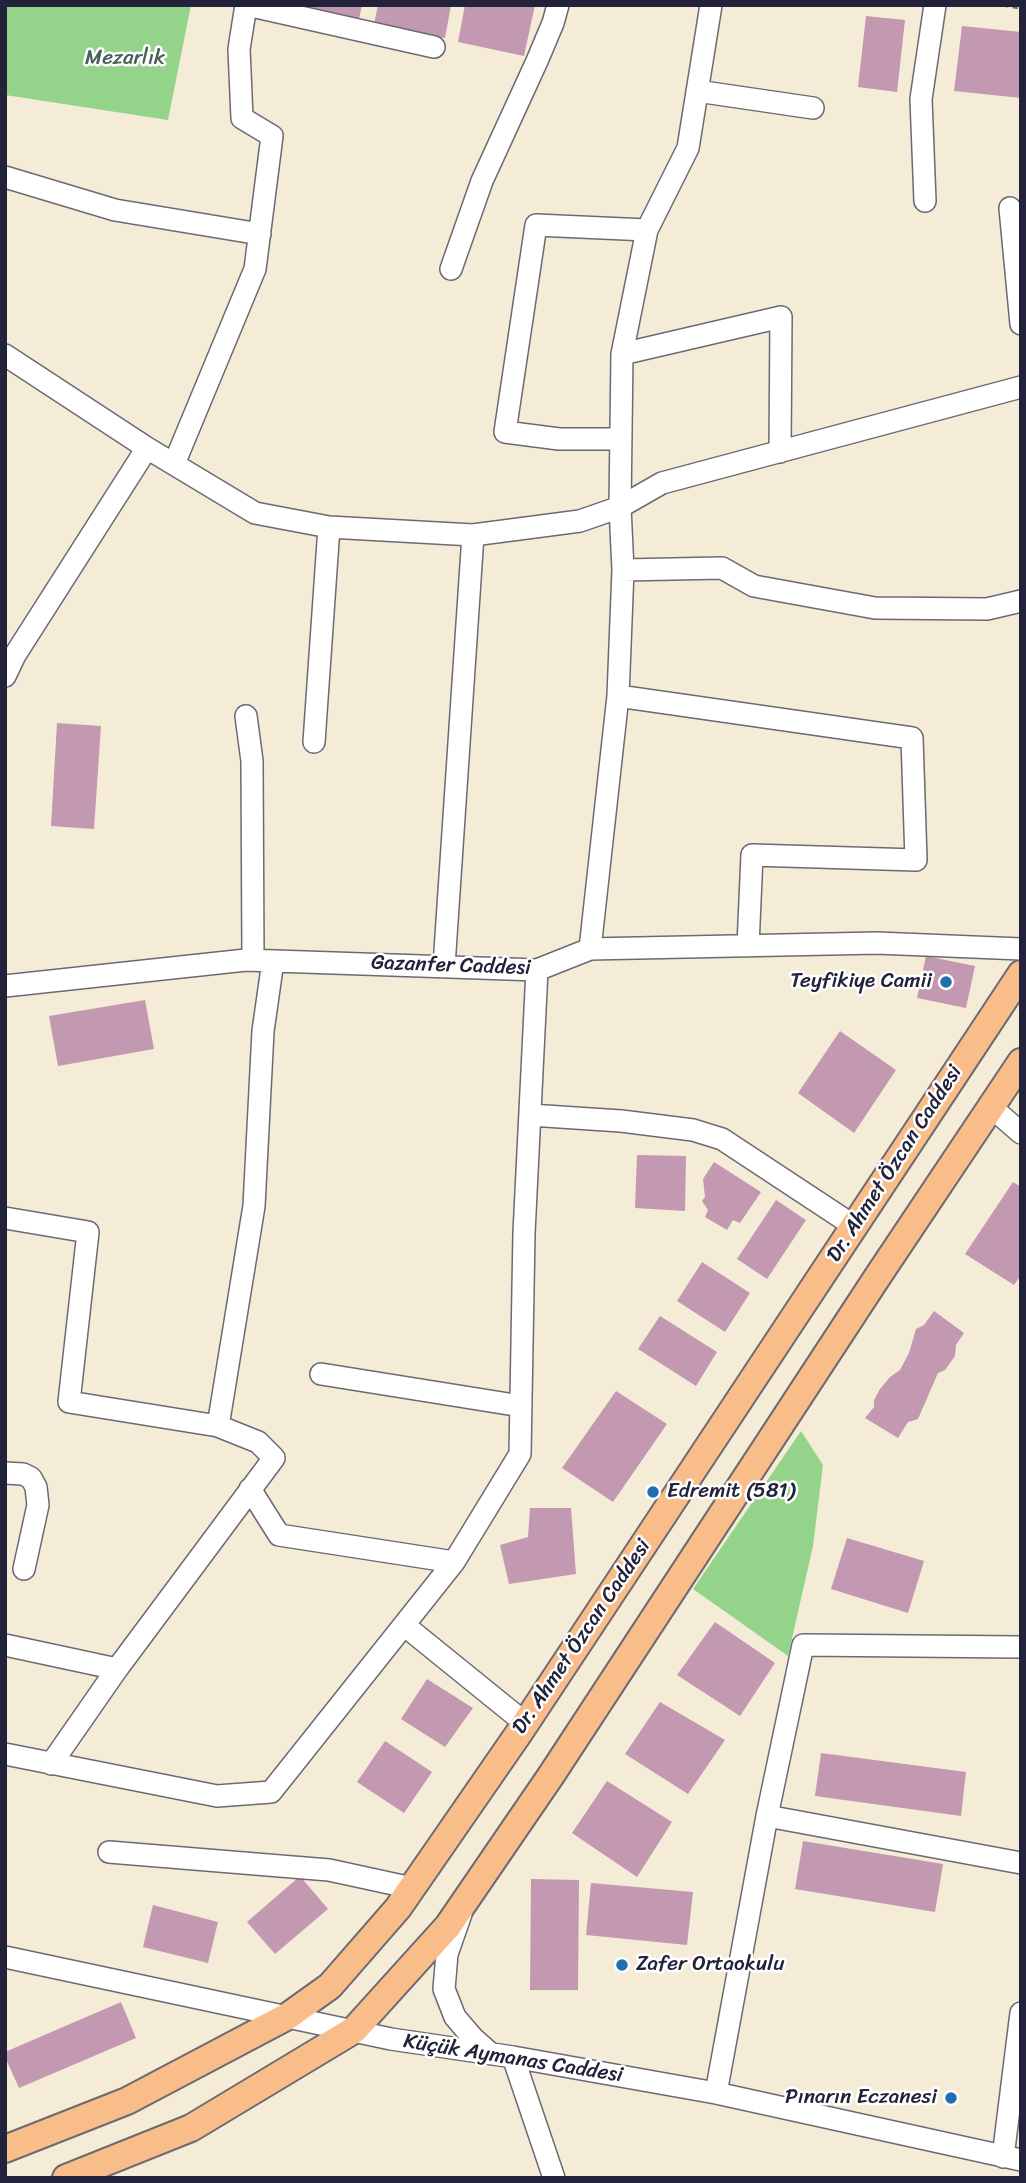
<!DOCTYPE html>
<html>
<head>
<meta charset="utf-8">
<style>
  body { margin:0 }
  #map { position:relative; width:1026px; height:2183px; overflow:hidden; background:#f5ecd8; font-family:Sriracha,sans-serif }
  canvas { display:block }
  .frame { position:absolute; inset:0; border:7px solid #22223b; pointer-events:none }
</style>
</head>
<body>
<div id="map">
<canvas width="1026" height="2183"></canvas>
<div class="frame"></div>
</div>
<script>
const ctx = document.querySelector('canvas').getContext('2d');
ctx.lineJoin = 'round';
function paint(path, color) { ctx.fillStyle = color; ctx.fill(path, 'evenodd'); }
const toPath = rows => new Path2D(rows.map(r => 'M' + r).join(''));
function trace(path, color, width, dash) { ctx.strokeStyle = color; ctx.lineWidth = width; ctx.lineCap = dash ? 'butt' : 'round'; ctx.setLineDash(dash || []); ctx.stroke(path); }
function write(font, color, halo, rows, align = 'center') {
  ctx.font = font + ' Sriracha,sans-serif'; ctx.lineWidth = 5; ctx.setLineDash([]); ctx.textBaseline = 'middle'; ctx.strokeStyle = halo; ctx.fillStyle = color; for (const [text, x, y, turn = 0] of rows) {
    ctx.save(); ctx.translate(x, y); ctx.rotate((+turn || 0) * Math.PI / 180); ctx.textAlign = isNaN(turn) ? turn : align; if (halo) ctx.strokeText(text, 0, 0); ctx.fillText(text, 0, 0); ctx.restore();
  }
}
const green = toPath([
  [5,5,191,5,168,120,5,95],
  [801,1431,823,1465,813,1546,788,1656,693,1589]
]);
const building = toPath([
  [302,5,362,5,359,19],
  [378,5,451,5,445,38,374,24],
  [465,5,535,5,524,56,458,42],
  [866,16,905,20,897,92,858,87],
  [962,26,1021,32,1021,98,954,91],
  [57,723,101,726,94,829,51,826],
  [926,956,975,966,966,1008,917,998],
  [145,1000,154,1049,58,1066,49,1016],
  [840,1031,896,1070,854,1133,798,1093],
  [637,1155,686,1156,685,1211,635,1208],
  [714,1162,761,1192,740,1223,733,1220,727,1230,705,1217,708,1210,702,1201,705,1197,703,1179],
  [1013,1182,1021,1187,1021,1275,1014,1285,965,1254],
  [776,1200,806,1220,767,1279,737,1259],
  [702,1262,750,1293,725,1332,677,1301],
  [934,1311,964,1333,956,1345,955,1356,945,1370,938,1373,918,1419,908,1422,898,1438,865,1418,874,1407,874,1400,880,1389,890,1377,900,1370,909,1353,916,1329,924,1325],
  [660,1316,717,1352,696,1386,638,1349],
  [616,1391,667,1424,613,1502,562,1468],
  [530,1508,571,1508,576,1574,509,1584,500,1545,528,1537],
  [847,1538,924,1561,908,1613,831,1589],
  [715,1622,775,1663,740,1716,677,1675],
  [427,1679,473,1708,445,1747,401,1719],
  [660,1702,725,1740,688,1794,625,1754],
  [385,1741,432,1772,404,1813,357,1782],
  [821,1753,966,1772,961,1816,815,1796],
  [607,1781,672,1822,637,1877,572,1833],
  [803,1841,943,1864,935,1912,795,1889],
  [300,1876,328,1909,275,1954,247,1922],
  [531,1879,579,1880,578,1990,530,1990],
  [591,1883,693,1892,687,1945,586,1935],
  [153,1905,218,1922,208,1963,143,1947],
  [121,2002,136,2038,19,2088,5,2057,5,2052]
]);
const path = toPath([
  [1003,5,1021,8]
]);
const minor = toPath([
  [247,5,434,47],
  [697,91,813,108],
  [5,177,115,210,260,234],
  [925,201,921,99,935,5],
  [1010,208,1021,324],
  [451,269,482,181,537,61,553,23,558,5],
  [622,354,781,317,780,452],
  [5,355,147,448,255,513,329,527,473,535,580,521,620,507,662,483,1021,387],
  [621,439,559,439,505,432,536,225,647,230],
  [174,464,255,269,272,136,242,118,239,49,246,5],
  [623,570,722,568,754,586,875,608,987,609,1021,601],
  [5,676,15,655,147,448],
  [618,696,912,738,916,860,752,855,748,946],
  [246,716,252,761,253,960],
  [314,742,329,527],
  [590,949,618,696,623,570,620,507,622,354,647,230,688,148,711,5],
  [444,966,473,535],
  [5,986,246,960,537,970,590,949,877,943,1021,949],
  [991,1107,1021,1133],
  [530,1115,621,1121,693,1130,722,1139,854,1226],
  [5,1218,88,1232,69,1402,218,1426],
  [321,1374,521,1406],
  [5,1473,23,1474,31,1478,36,1487,38,1505,24,1569],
  [250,1489,279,1535,454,1562],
  [404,1625,525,1723],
  [5,1645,117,1669],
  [5,1754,217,1796,271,1792,454,1562,520,1454,524,1233,537,970],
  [51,1764,117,1669,274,1458,258,1442,218,1426,254,1206,263,1031,273,961],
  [767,1816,1021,1863],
  [109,1852,329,1870,412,1888],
  [461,1914,447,1954,444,1989,455,2017,473,2038,491,2054],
  [5,1957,391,2039,513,2057,716,2093,1021,2160],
  [513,2057,554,2178],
  [716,2093,767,1816,803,1645,1021,1647],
  [1003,2157,1021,2013]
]);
const major = toPath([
  [5,2149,127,2101,288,2016,330,1986,398,1908,519,1733,1021,974],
  [66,2178,191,2128,354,2030,448,1926,552,1774,878,1276,1021,1062]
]);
const markers = [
  [946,982,7,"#1f6fb2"],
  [653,1492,7,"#1f6fb2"],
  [622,1965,7,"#1f6fb2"],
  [951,2098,7,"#1f6fb2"]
];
const parkNames = [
  ["Mezarlık",125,59]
];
const streetNames = [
  ["Gazanfer Caddesi",451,966,2],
  ["Dr. Ahmet Özcan Caddesi",895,1164,-57],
  ["Dr. Ahmet Özcan Caddesi",582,1637,-56],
  ["Küçük Aymanas Caddesi",513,2059,9]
];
const poiNames = [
  ["Teyfikiye Camii",932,982],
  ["Edremit (581)",667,1492,"left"],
  ["Zafer Ortaokulu",636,1965,"left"],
  ["Pınarın Eczanesi",937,2098]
];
paint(green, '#94d38a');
paint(building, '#c398b1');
trace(minor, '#6c6972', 24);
trace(major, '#6c6972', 30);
trace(path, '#6c6972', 3.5, [5, 5]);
trace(minor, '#fff', 21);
trace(major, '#f8bd88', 26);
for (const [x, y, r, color] of markers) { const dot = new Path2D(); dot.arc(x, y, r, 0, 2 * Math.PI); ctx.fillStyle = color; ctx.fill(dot); trace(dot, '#fff', 2.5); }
write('21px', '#4a6057', '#fff', parkNames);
write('21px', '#22223b', '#fff', streetNames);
write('21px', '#22223b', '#fff', poiNames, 'right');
</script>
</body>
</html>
